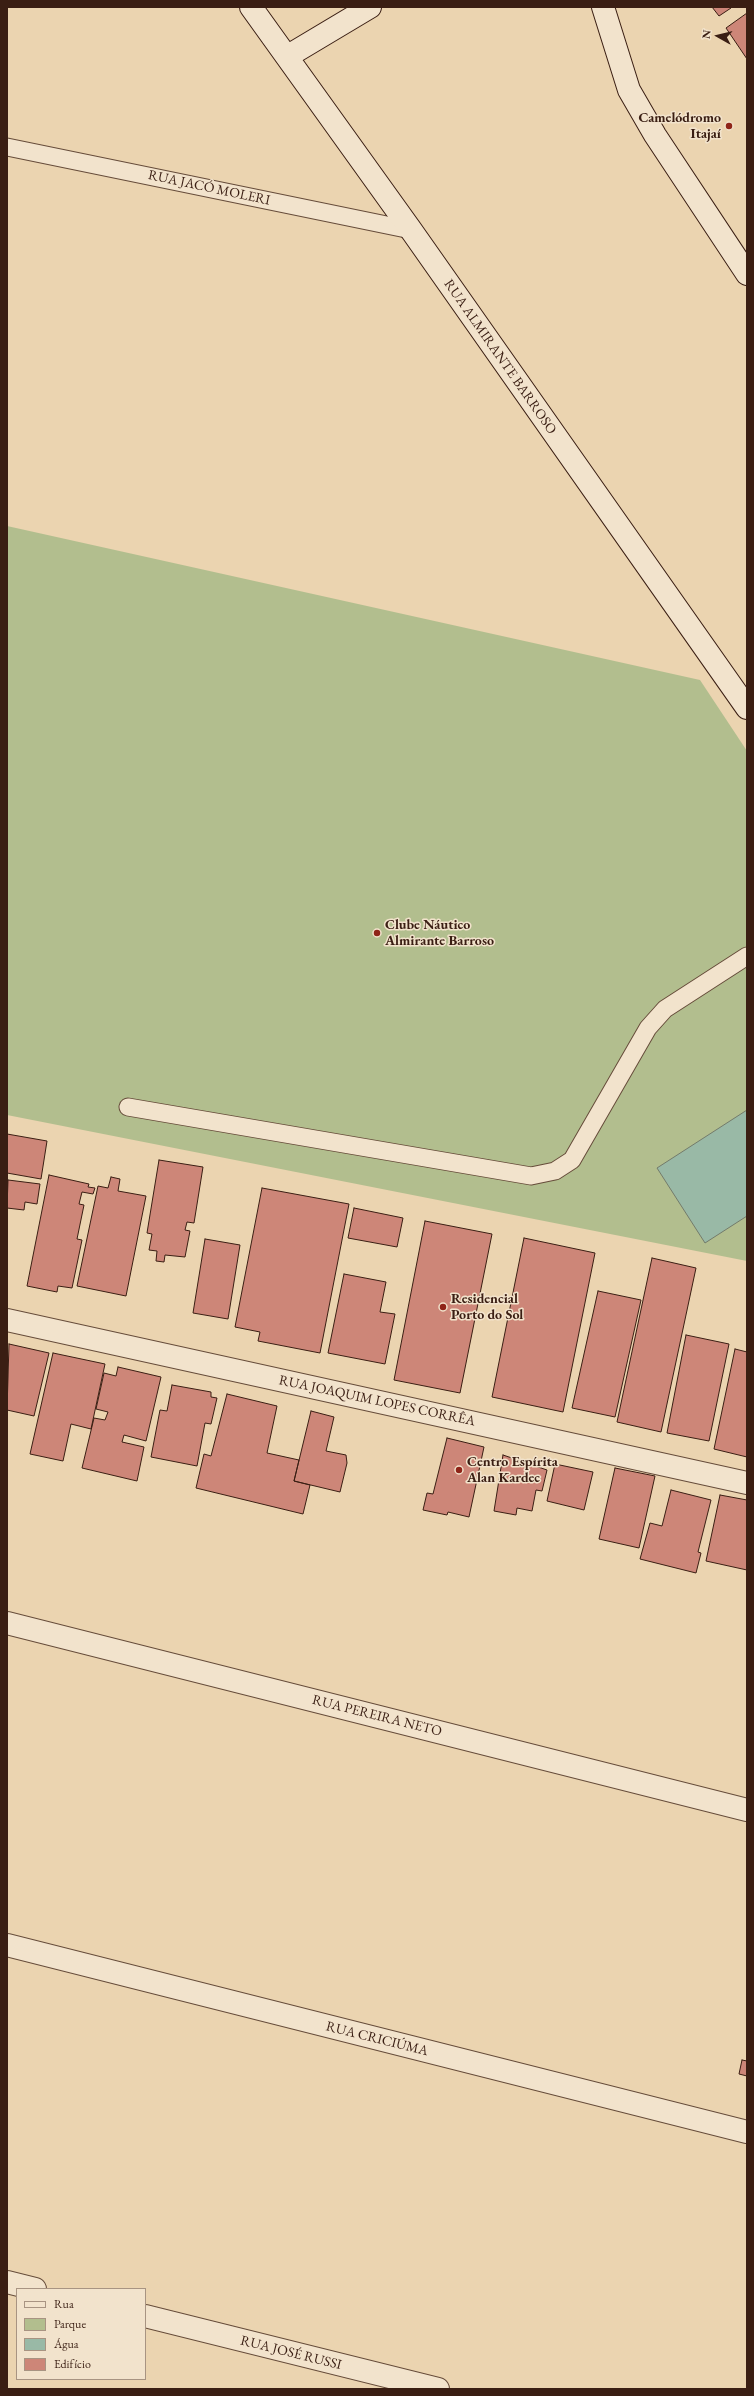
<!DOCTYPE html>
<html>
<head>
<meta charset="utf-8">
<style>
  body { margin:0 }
  #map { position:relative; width:754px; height:2396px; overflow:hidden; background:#ebd4b0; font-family:"EB Garamond",serif }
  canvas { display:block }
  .frame { position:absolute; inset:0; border:8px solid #3a1e13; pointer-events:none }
  .legend { position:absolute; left:16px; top:2288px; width:130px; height:92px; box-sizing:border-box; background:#f2e3cc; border:1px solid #a89482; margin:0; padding:5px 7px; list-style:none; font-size:12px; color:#3a1e13 }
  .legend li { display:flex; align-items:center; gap:8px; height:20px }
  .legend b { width:20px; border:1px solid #a89482 }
  .north { position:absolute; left:698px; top:16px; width:40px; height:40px; -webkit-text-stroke:3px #f2e3cc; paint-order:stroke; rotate:278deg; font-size:11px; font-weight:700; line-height:16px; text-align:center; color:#3a1e13 }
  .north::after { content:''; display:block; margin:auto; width:14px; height:18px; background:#3a1e13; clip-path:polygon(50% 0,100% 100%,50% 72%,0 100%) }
</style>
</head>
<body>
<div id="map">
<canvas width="754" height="2396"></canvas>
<div class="frame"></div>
<ul class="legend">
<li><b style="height:5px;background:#f2e3cc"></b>Rua</li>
<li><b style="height:11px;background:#b2be8e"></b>Parque</li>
<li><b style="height:11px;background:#99b9a6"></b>Água</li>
<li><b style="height:11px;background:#cd8678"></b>Edifício</li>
</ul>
<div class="north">N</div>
</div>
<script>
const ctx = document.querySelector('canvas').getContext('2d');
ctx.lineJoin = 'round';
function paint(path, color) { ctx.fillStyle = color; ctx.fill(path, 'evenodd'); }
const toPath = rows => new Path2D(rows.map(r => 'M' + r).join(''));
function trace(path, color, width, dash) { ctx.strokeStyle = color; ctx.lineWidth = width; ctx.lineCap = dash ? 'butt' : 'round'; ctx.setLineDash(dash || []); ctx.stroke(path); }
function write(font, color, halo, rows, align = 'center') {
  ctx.font = font + ' "EB Garamond",serif'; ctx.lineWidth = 3; ctx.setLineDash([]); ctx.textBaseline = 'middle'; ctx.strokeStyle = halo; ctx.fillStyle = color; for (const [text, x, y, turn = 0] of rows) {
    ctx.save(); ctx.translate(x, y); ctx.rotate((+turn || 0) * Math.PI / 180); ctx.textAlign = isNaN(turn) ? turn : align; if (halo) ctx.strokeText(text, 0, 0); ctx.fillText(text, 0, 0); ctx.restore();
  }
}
const green = toPath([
  [7,526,700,680,747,751,747,1261,7,1115]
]);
const water = toPath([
  [747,1110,747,1216,705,1243,657,1168,747,1110]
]);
const building = toPath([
  [712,7,731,7,731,8,719,16,712,7],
  [747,13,747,59,726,28,747,13],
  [7,1134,47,1141,41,1179,7,1173,7,1134],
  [159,1160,203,1167,194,1223,187,1222,185,1230,190,1231,185,1257,165,1255,164,1262,156,1261,157,1251,149,1250,152,1234,147,1233,159,1160],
  [49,1175,89,1184,88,1187,95,1188,93,1194,82,1192,79,1204,84,1205,77,1239,82,1240,72,1288,58,1286,57,1292,27,1286,49,1175],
  [111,1177,120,1179,118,1191,146,1196,126,1296,77,1286,98,1186,108,1188,111,1177],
  [8,1180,40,1184,37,1204,25,1202,24,1210,7,1208,8,1180],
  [262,1188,349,1204,320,1353,258,1341,260,1332,235,1327,262,1188],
  [354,1208,403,1218,397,1247,348,1238,354,1208],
  [425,1221,492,1234,460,1393,394,1380,425,1221],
  [524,1238,595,1253,563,1412,492,1397,524,1238],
  [205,1239,240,1245,228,1319,193,1313,205,1239],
  [652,1258,696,1268,661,1432,617,1422,652,1258],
  [344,1274,386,1282,380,1312,395,1314,385,1364,328,1353,344,1274],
  [598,1291,641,1300,615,1417,572,1408,598,1291],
  [686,1335,729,1344,709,1441,667,1433,686,1335],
  [9,1344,49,1353,34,1416,7,1410,9,1344],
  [735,1349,747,1352,747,1457,714,1449,735,1349],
  [53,1353,105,1364,91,1429,71,1424,63,1461,30,1454,53,1353],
  [118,1367,161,1377,146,1441,124,1435,122,1442,144,1447,137,1481,82,1468,94,1418,105,1420,108,1412,96,1409,104,1373,116,1376,118,1367],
  [172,1385,211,1392,211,1397,217,1398,211,1424,205,1423,197,1466,151,1457,160,1410,167,1411,172,1385],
  [227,1394,277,1406,267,1453,299,1460,294,1481,310,1485,303,1514,196,1488,204,1454,211,1456,227,1394],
  [311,1411,334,1417,326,1451,346,1455,347,1463,340,1492,294,1481,311,1411],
  [447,1438,484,1447,469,1517,448,1512,447,1515,423,1510,427,1493,433,1494,447,1438],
  [503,1455,547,1470,542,1491,536,1490,532,1511,517,1508,516,1515,494,1511,503,1455],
  [555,1464,593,1472,584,1510,547,1501,555,1464],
  [615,1468,655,1476,639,1548,599,1539,615,1468],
  [671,1490,711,1500,698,1552,701,1553,696,1573,640,1559,650,1523,662,1526,671,1490],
  [720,1495,747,1500,747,1570,706,1561,720,1495],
  [742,2060,747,2061,747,2076,739,2074,742,2060]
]);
const lane = toPath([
  [7,147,411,230],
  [128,1107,531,1176,555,1171,572,1160,648,1028,665,1009,747,956]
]);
const street = toPath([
  [7,1320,747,1483],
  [7,1623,747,1810],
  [7,1945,747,2132],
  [7,2282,35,2289],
  [145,2316,438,2389]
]);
const secondary = toPath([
  [251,7,411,230,747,708],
  [603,7,629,90,655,135,747,274],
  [288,56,370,7]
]);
const markers = [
  [729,126,4,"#8f2418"],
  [377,933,4,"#8f2418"],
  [443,1307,4,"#8f2418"],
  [459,1470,4,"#8f2418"]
];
const poiNames = [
  ["Camelódromo",721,118,"right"],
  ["Itajaí",721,134,"right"],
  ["Clube Náutico",385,925],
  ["Almirante Barroso",385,941],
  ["Residencial",451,1299],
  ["Porto do Sol",451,1315],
  ["Centro Espírita",467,1462],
  ["Alan Kardec",467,1478]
];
const streetNames = [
  ["RUA JACÓ MOLERI",209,188,12],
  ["RUA ALMIRANTE BARROSO",500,357,55],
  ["RUA JOAQUIM LOPES CORRÊA",377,1401,12],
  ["RUA PEREIRA NETO",377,1716,14],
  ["RUA CRICIÚMA",377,2039,14],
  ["RUA JOSÉ RUSSI",291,2353,14]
];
paint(green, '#b2be8e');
paint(water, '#99b9a6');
trace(water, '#737b6b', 1);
paint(building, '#cd8678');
trace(building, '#3a1e13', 1);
trace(lane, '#664c3a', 19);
trace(street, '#664c3a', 24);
trace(secondary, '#3a1e13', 24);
trace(lane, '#f2e3cc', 17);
trace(street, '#f2e3cc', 22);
trace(secondary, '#f2e3cc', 22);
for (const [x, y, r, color] of markers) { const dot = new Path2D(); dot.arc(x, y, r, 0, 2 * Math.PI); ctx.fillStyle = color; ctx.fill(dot); trace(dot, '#f2e3cc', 1.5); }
write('bold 14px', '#3a1e13', '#f2e3cc', poiNames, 'left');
write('14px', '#3a1e13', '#f2e3cc', streetNames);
</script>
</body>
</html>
